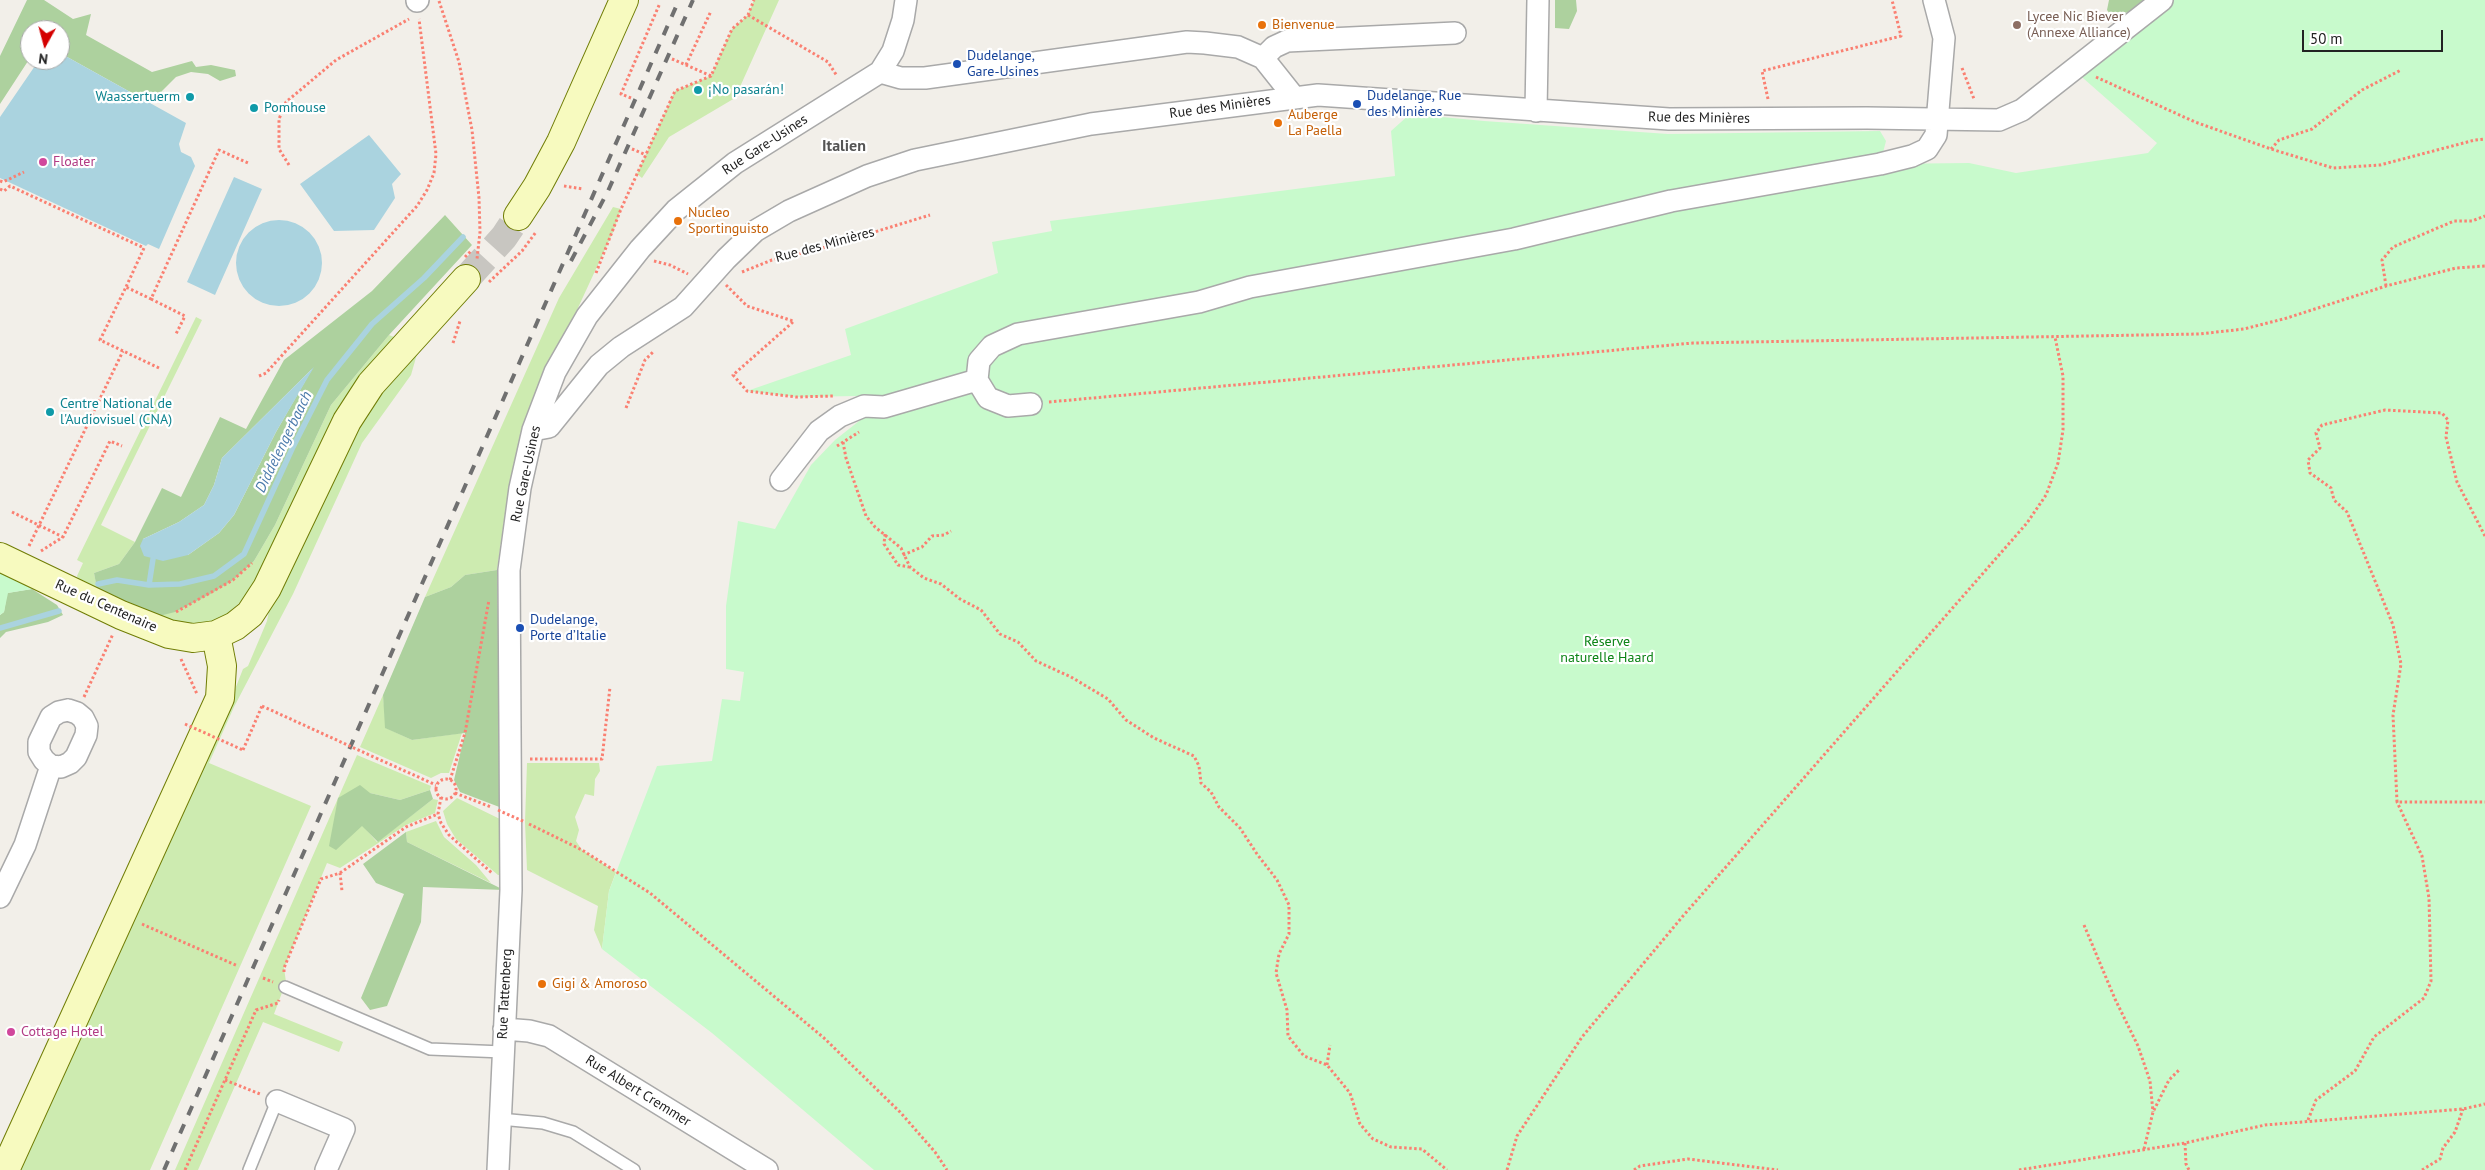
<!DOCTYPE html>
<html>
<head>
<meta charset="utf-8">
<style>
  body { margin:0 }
  #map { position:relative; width:2485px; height:1170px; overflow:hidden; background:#f2efe9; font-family:"PT Sans",sans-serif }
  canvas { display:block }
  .north { position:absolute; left:20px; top:20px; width:50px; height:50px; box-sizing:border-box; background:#fff; border:1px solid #a7a7a7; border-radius:50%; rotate:187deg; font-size:14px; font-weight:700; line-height:20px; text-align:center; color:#222 }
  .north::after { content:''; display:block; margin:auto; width:18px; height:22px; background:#d40000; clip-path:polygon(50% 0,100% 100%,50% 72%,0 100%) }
  .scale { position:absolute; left:2302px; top:30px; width:141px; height:22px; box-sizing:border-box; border:2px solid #222; border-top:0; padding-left:6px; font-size:15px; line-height:18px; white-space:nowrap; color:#222; -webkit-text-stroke:4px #fff; paint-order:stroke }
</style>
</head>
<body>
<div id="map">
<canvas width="2485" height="1170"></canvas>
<div class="north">N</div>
<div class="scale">50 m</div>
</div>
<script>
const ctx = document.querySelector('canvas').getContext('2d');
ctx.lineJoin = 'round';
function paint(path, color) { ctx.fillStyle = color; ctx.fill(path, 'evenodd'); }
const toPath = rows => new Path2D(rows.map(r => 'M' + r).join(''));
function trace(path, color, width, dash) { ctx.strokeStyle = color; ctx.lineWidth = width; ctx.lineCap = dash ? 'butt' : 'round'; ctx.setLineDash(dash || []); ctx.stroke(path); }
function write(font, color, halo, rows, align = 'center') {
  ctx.font = font + ' "PT Sans",sans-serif'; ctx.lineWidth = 4.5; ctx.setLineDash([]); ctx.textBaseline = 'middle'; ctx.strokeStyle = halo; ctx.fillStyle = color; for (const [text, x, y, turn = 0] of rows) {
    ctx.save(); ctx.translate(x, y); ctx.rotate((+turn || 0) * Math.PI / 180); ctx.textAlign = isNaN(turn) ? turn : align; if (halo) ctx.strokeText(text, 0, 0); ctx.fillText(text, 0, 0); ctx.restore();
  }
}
const grass = toPath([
  [754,0,779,0,735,98,669,137,642,178,637,174,675,91,711,76,732,29,748,15],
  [613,207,621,209,613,232,577,310,543,372,522,429,509,486,497,570,465,575,451,587,425,597,559,298],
  [196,317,202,320,101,525,135,542,119,564,94,573,97,589,79,581,77,576,83,563,77,560],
  [389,335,419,347,411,375,362,443,293,594,234,707,209,763,311,806,150,1170,18,1170,230,702,243,669,248,666,267,621,277,569,227,614,213,621,193,625,155,617,254,561,275,525,331,405],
  [383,695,386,728,412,740,462,733,449,773,441,773,431,778,360,747],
  [357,755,431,786,430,790,400,800,370,793,363,826,377,842,433,799,438,800,435,813,406,825,340,868,327,863,284,968,286,982,274,1014,343,1042,339,1052,263,1022,198,1170,175,1170],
  [527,763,599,763,600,771,595,779,594,796,585,794,575,817,579,830,576,841,582,850,616,872,609,891,602,949,594,930,598,906,527,870,525,822],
  [457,798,502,820,503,875,498,875,456,839,447,824,443,811],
  [436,821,444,837,476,865,491,883,407,842,406,832]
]);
const forest = toPath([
  [27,0,44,0,73,19,91,14,86,35,152,72,192,61,196,67,211,65,235,70,236,76,220,81,208,74,191,72,176,77,150,103,60,53,60,30,30,30,30,58,0,104,0,56],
  [1555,0,1576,0,1577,11,1569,29,1555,28],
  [2109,0,2148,0,2133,12,2110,14,2107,10],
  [445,215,472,245,389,335,331,405,275,525,254,561,233,580,212,593,175,612,155,617,97,589,94,573,119,564,135,542,162,488,181,497,220,417,246,429,284,360,372,291],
  [312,369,276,432,234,515,219,533,188,555,143,539,179,522,204,505,214,485,222,458],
  [497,570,502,808,460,792,454,780,465,733,412,740,385,728,383,695,425,597,451,587,465,575],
  [32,589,57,605,63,615,48,622,6,632,0,638,0,615,4,612,7,593],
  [360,785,370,793,400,800,430,790,433,799,378,842,362,826,336,850,329,846,338,798],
  [406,832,407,842,504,890,423,887,421,922,387,1006,370,1010,361,998,404,894,376,883,363,864]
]);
const park = toPath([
  [2148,0,2485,0,2485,1170,874,1170,712,1033,602,949,609,891,657,766,712,761,722,699,740,701,744,672,726,669,726,606,738,521,775,529,811,465,835,440,868,414,858,396,796,397,747,391,851,355,845,329,998,273,992,242,1052,231,1050,221,1395,176,1391,131,1410,114,1484,121,1668,134,1880,131,1886,141,1880,164,1969,163,2016,173,2148,153,2157,143,2067,64],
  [0,569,32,589,8,593,4,612,0,615]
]);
const water = toPath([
  [60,53,186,123,179,144,181,152,191,157,195,166,159,249,148,244,146,246,0,178,0,117,39,60,60,60],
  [369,135,401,174,392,184,395,198,374,230,334,231,300,184],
  [234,177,262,189,215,295,187,282],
  '236 263a43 43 0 1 1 86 0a43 43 0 1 1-86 0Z',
  [314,367,276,432,234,515,219,533,188,555,163,561,144,556,140,546,143,539,179,522,204,505,214,485,222,458]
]);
const stream = toPath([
  [98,584,117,580,149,585,180,584,214,576,244,554,292,449,327,380,372,324,424,278,463,237],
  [149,585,153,559],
  [0,628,59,611]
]);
const secondaryTunnel = toPath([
  [466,279,504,237,518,216]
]);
const path = toPath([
  [439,1,459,62,472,130,479,198,480,232,477,259],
  [748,15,828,62,837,76],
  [672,59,711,76],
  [686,65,711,11],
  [1962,68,1974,99],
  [2096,77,2195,122,2271,149,2333,168,2380,165,2475,140,2485,139],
  [631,98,621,94,660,3],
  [1768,99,1762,71,1901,36,1892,0],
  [632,149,646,155],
  [2271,149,2279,140,2312,129,2362,90,2401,70],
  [289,165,279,149,279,119,286,102,336,60,409,19],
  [0,181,3,182,24,172],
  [564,186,583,189],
  [0,189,4,191,10,186,144,248,126,287],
  [465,257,471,251],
  [654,261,670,265,688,274],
  [742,272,772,260,819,249,930,215],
  [596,273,621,209,675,91,711,76,732,29,748,15,754,0],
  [489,282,522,251,536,232],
  [726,285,747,306,793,321],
  [2386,286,2382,260,2393,247,2454,221,2472,221,2485,216],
  [151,299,185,316,176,334],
  [793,322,733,375,747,391,796,397,834,396],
  [453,343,460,321],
  [159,368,100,340,126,287,151,299,219,150,248,163],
  [259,376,266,373,417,206,427,190,434,173,436,154,419,19],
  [1049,402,1693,343,2199,334,2244,329,2287,318,2386,286,2456,268,2485,266],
  [626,408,645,360,654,351],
  [843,442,846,458,866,516,875,527,901,548,910,567,924,578,941,584,960,599,981,610,1000,634,1018,642,1036,661,1071,677,1108,699,1126,720,1154,738,1194,756,1199,766,1201,783,1211,792,1219,807,1240,828,1257,854,1277,880,1289,905,1289,934,1279,954,1276,973,1287,1010,1288,1036,1304,1056,1327,1065,1350,1093,1360,1124,1373,1139,1391,1147,1422,1149,1447,1170],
  [837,446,859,432],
  [12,512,63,537],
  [885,534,884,544,898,565,909,567],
  [2485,536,2457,482,2446,437,2448,420,2442,413,2385,410,2322,425,2316,433,2320,448,2308,460,2310,473,2331,488,2334,500,2347,512,2393,625,2401,664,2393,715,2397,802,2485,802],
  [29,546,123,351],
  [41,551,63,537,110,441,122,446],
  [903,555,922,547,932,536,944,535,951,531],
  [176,612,233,580,252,563],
  [181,659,197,694],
  [84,697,113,634],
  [243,750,262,706],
  [376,758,436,785],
  [530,759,602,759,610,687],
  '436 789a10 10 0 1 1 20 0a10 10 0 1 1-20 0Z',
  [450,780,465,733,489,600],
  [455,793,491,807],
  [441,797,438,814,441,823,449,835,492,873],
  [529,824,582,850,650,893,824,1038,900,1112,935,1152,947,1170],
  [340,873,406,827,438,814],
  [142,924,238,966],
  [2084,925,2115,999,2138,1046,2150,1081,2153,1112],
  [284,972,284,968,321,879,340,873,342,891],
  [263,978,273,982],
  [1327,1065,1330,1045],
  [225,1080,260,1094],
  [2308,1120,2316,1100,2355,1071,2374,1037,2424,998,2431,981,2429,898,2422,856,2397,802],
  [2185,1143,2186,1164,2189,1170],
  [2144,1149,2153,1112,2169,1080,2179,1070],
  [185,1170,256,1010,278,1003,279,1000],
  [1507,1170,1517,1136,1582,1037,1683,916,2027,523,2046,495,2058,463,2063,430,2063,376,2055,337],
  [1634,1170,1640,1166,1688,1159,1778,1170],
  [2019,1170,2185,1143,2265,1125,2463,1109,2485,1104],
  [2422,1170,2440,1159,2443,1148,2455,1132,2463,1109]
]);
const lane = toPath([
  [285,987,430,1049,503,1052],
  [500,1119,543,1123,573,1132,634,1170],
  [249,1170,277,1101]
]);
const street = toPath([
  [417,1,418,0],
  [1263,58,1274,47,1287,41,1455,33],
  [880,72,901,78,925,78,1187,42,1205,43,1238,47,1263,58,1294,97],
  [1536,111,1538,0],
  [1031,404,1008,406,988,398,977,380,979,361,992,346,1018,334,1199,302,1250,287,1514,239,1671,201,1880,164,1912,156,1927,149,1936,135,1944,38,1934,0],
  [533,430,549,427,599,365,621,347,683,307,726,259,755,231,789,211,867,176,915,160,1091,124,1318,95,1669,119,1867,118,1999,120,2022,110,2162,0],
  [781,480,819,431,840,416,864,406,884,407,977,380],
  [68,710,77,713,83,718,87,726,86,735,76,757,70,763,61,767,51,766,44,760,39,752,39,742,51,717,59,712,68,710],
  [0,897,25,845,51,766],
  [504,1029,529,1031,549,1036,767,1170],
  [277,1101,344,1129,326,1170],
  [498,1170,511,890,509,570,520,488,533,430,555,372,587,316,640,249,676,210,735,163,880,72,893,51,903,20,906,0]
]);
const secondary = toPath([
  [518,216,537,187,561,142,624,0],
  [0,557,121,615,169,634,193,638,216,635,235,626,250,614,267,588,347,421,371,384,466,279],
  [5,1170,220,698,222,666,216,635]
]);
const rail = toPath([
  [571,261,608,191,693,0],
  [164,1170,679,0]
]);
const pathBridge = toPath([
  [262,706,376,758],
  [185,724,243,750],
  [498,810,525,822]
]);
const markers = [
  [1262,25,5,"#e8710a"],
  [2017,25,5,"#8d6e63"],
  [957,64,5,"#1a4fb4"],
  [698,90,5,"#0f9aa8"],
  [190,97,5,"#0f9aa8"],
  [1357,104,5,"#1a4fb4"],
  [254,108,5,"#0f9aa8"],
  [1278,123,5,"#e8710a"],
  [43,162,5,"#d1479c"],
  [678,221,5,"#e8710a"],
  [50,412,5,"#0f9aa8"],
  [520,628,5,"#1a4fb4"],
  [542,984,5,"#e8710a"],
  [11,1032,5,"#d1479c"]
];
const educationNames = [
  ["Lycee Nic Biever",2027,17],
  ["(Annexe Alliance)",2027,33]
];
const foodNames = [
  ["Bienvenue",1272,25],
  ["Auberge",1288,115],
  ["La Paella",1288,131],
  ["Nucleo",688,213],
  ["Sportinguisto",688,229],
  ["Gigi & Amoroso",552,984]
];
const transitNames = [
  ["Dudelange,",967,56],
  ["Gare-Usines",967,72],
  ["Dudelange, Rue",1367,96],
  ["des Minières",1367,112],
  ["Dudelange,",530,620],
  ["Porte d’Italie",530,636]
];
const cultureNames = [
  ["¡No pasarán!",708,90],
  ["Waassertuerm",180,97,"right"],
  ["Pomhouse",264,108],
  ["Centre National de",60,404],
  ["l'Audiovisuel (CNA)",60,420]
];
const streetNames = [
  ["Rue des Minières",1220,107,-8],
  ["Rue des Minières",1699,118,1],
  ["Rue Gare-Usines",765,145,-33],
  ["Rue des Minières",825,245,-15],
  ["Rue Gare-Usines",526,474,-78],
  ["Rue du Centenaire",106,606,24],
  ["Rue Tattenberg",505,994,-87],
  ["Rue Albert Cremmer",638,1091,32]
];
const hotelNames = [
  ["Floater",53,162],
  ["Cottage Hotel",21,1032]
];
const parkNames = [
  ["Réserve",1607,642],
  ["naturelle Haard",1607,658]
];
const waterNames = [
  ["Diddelengerbaach",284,442,-64]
];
const quarterNames = [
  ["Italien",844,146]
];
paint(grass, '#cdebb0');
paint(forest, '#add19e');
paint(park, '#c8facc');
paint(water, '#aad3df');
trace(stream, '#aad3df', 5.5);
trace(secondaryTunnel, '#c8c6c1', 28, [28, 14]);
trace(lane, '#a9a9a9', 14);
trace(street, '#a9a9a9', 24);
trace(secondary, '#707d05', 30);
trace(path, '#fa8072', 3, [2.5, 2.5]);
trace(lane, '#fff', 11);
trace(street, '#fff', 21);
trace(secondary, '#f7fabf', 28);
trace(rail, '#707070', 4, [10, 10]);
trace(pathBridge, '#fa8072', 3, [2.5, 2.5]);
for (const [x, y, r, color] of markers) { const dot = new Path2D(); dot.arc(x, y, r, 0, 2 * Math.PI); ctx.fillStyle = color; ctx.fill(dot); trace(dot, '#fff', 2); }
write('14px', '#785e54', '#fff', educationNames, 'left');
write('14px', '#c56008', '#fff', foodNames, 'left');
write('14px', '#164399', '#fff', transitNames, 'left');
write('14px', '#0d838f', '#fff', cultureNames, 'left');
write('14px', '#222', '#fff', streetNames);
write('14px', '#b23c85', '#fff', hotelNames, 'left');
write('14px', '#0c8416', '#fff', parkNames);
write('italic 15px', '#4a7aab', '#fff', waterNames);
write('bold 16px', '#555', '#fff', quarterNames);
</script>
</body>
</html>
